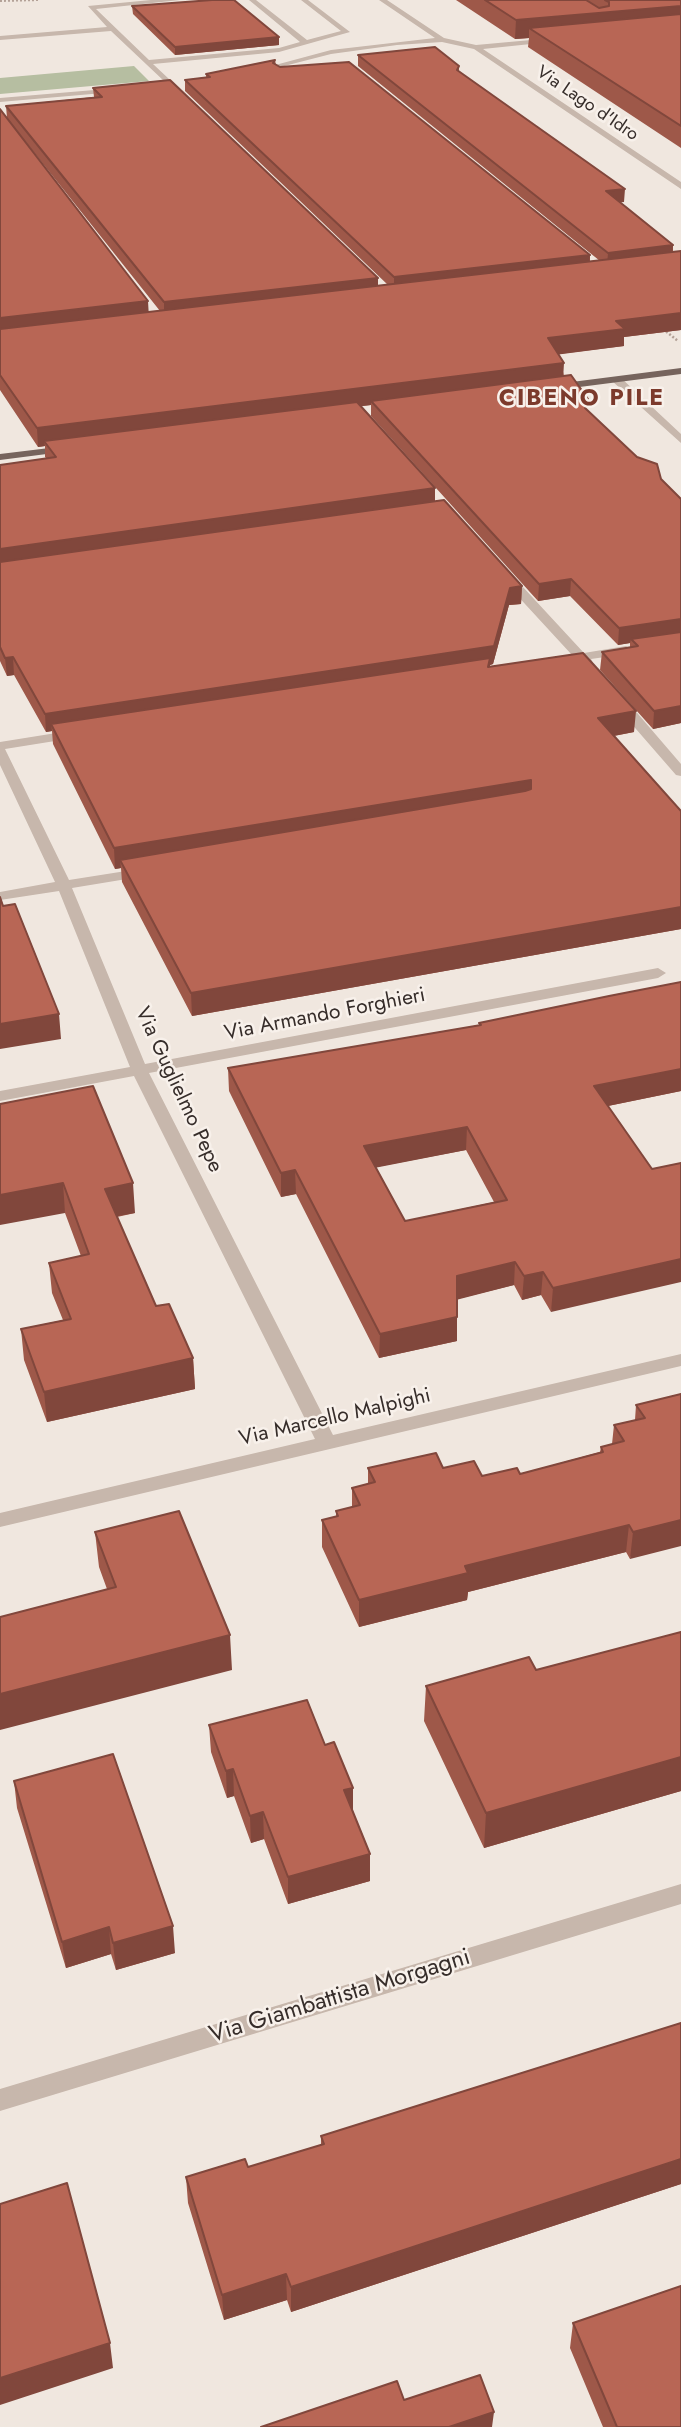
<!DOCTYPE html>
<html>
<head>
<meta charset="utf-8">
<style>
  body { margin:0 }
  canvas { display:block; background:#f0e7df }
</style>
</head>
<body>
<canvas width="681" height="2427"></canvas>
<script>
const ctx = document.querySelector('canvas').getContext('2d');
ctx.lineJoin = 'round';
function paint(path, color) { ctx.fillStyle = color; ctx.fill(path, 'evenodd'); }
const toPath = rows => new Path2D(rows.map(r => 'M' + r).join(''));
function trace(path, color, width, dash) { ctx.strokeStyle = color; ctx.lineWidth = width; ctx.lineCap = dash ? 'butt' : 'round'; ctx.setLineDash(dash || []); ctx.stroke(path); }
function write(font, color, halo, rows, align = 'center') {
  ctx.font = font + ' Jost,sans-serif'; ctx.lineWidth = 5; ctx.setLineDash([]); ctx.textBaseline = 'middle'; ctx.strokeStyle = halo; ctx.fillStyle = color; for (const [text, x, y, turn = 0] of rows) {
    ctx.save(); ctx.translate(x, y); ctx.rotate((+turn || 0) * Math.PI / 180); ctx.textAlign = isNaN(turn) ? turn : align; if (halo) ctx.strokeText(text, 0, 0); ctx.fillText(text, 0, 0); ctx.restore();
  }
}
const green = toPath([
  [134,66,149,81,0,94,0,78]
]);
const pathFar1 = toPath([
  [0,1,39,0]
]);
const path = toPath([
  [663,329,678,341]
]);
const minor = toPath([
  [151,0,180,0,96,9,149,60,279,48,300,42,249,0,256,0,307,40,341,31,301,0,308,0,350,32,279,52,153,64,185,94,182,98,111,31,0,40,0,36,107,27,88,6,151,0],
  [379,0,387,0,444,38,476,45,553,38,550,42,483,49,681,182,681,189,474,49,442,42,397,45,331,54,257,73,253,71,331,50,435,38,379,0],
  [118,88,115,92,0,102,0,98,118,88],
  [612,377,620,377,681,434,681,443,612,381,612,377],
  [502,573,510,573,584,653,626,646,632,650,626,654,591,659,593,663,587,667,578,661,559,663,559,657,572,655,502,579,502,573],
  [621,699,626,700,681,764,681,776,676,775,616,706,614,703,621,699],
  [75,730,80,731,80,737,5,749,69,880,145,868,152,872,145,876,72,888,145,1064,658,968,666,973,658,978,149,1073,333,1435,681,1354,681,1366,0,1527,0,1513,315,1439,134,1076,0,1101,0,1091,130,1067,59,891,0,900,0,892,55,882,0,765,0,742,75,730],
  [681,1884,681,1904,0,2111,0,2089,681,1884]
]);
const major = toPath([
  [681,368,681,374,556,390,551,387,556,384,681,368],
  [66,446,70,447,70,451,0,460,0,454,66,446]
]);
const wall = toPath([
  [456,0,681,0,681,148,528,47,529,38,515,39],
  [132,6,279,37,279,45,175,55,133,14],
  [358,55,459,66,459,72,624,202,620,202,673,245,673,252,681,251,681,330,624,337,624,346,559,354,564,376,587,410,681,499,681,723,653,729,600,670,602,652,630,648,630,643,618,645,570,596,538,601,371,416,371,405,361,406,435,501,522,586,521,604,509,605,493,664,490,665,490,667,634,732,614,736,681,811,681,929,192,1016,122,882,121,868,115,869,53,744,52,731,46,732,14,675,7,676,0,661,0,465,47,459,45,457,45,446,38,447,0,390,0,109,7,118,6,106,94,97,93,88,378,286,388,285,185,91,185,80,206,77,206,74,275,60,276,65,590,255,590,262,600,261,358,66],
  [9,121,160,311,149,312],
  [479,1023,681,1091,608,1106,551,1312,541,1295,522,1300,514,1285,457,1299,457,1341,379,1358,296,1194,281,1197,229,1091,228,1068,479,1026],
  [466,1150,494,1202,405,1221,376,1167],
  [0,1104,135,1213,117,1217,156,1306,193,1358,195,1389,47,1422,24,1360,21,1329,63,1320,52,1293,49,1263,81,1256,65,1213],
  [681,1394,630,1559,626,1552,468,1592,467,1600,359,1627,322,1547,322,1520,336,1517,336,1511,352,1507,352,1488,368,1484,368,1468,443,1468,482,1476,520,1474,600,1452,601,1447,612,1444,614,1425,635,1420,636,1405],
  [95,1532,232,1670,107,1589,99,1567],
  [681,1632,681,1791,484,1848,424,1721,426,1686,536,1670],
  [209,1725,325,1745,353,1788,353,1811,370,1854,370,1881,288,1904,264,1839,251,1843,234,1796,227,1798,211,1752],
  [14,1781,175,1953,116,1970,111,1954,66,1968,17,1808],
  [681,2023,681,2184,291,2312,287,2300,224,2320,188,2203,186,2177,248,2167,321,2145,321,2136],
  [573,2323,681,2427,603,2427,570,2348]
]);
const shadedWall = toPath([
  [681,6,681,24,529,28,529,38,515,39,516,20],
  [279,37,279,45,175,55,175,47],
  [625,189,624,202,605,204,606,191],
  [673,245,672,258,607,266,608,253],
  [590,255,589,268,394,290,394,277],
  [378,278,378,292,164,316,164,302],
  [148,301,149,318,0,335,0,318],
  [681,313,681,330,624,337,624,346,547,356,548,338,616,321],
  [564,363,563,380,371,401,371,405,47,445,44,441,45,446,38,447,37,428],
  [435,488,435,505,0,566,0,549],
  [571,579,570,596,538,601,539,584],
  [522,586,521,604,509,605,493,664,490,665,489,678,487,687,51,724,52,731,46,732,45,714,510,588],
  [681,619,681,636,631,639,630,643,618,645,619,628],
  [13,657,14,675,7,676,5,658],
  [681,706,681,723,653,729,654,711],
  [636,711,634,732,597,739,598,718],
  [531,780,530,801,120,860,121,868,115,869,114,848],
  [681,907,681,929,192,1016,191,993],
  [59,1014,61,1039,0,1049,0,1024],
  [681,1069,681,1091,593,1109,594,1086],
  [467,1127,466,1150,364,1170,364,1146],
  [295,1170,296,1194,281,1197,281,1173],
  [63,1183,65,1213,0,1225,0,1195],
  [133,1183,135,1213,107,1218,105,1189],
  [681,1259,681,1282,551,1312,553,1288],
  [515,1262,514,1285,456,1300,457,1276],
  [543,1272,541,1295,522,1300,524,1276],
  [457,1317,457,1341,379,1358,380,1334],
  [193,1358,195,1389,47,1422,44,1392],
  [681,1520,681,1546,630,1559,633,1532],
  [629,1525,626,1552,468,1592,467,1600,359,1627,359,1600,465,1566],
  [230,1635,232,1670,0,1730,0,1694],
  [681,1757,681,1791,484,1848,486,1813],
  [233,1769,234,1796,227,1798,226,1771],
  [353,1788,353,1815,344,1790],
  [263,1812,264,1839,251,1843,250,1816],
  [370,1854,370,1881,288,1904,288,1877],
  [173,1926,175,1953,116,1970,113,1943],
  [109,1927,111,1954,66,1968,62,1942],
  [681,2159,681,2184,291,2312,291,2287],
  [286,2274,287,2300,224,2320,222,2295],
  [110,2343,113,2368,0,2405,0,2378],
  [494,2412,492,2427,449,2427]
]);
const building = toPath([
  [212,0,234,0,279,37,175,47,132,6,212,0],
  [485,0,586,0,599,8,609,6,609,2,605,0,681,0,681,6,516,20,485,0],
  [681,14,681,126,529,28,681,14],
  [435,47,459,66,457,70,625,189,606,191,673,245,608,253,358,55,435,47],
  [275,60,273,63,280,67,349,62,590,255,394,277,185,80,210,77,206,74,275,60],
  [170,80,378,278,164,302,6,106,102,97,93,88,170,80],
  [0,109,148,301,0,318,0,109],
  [681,251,681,313,616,321,625,329,548,338,564,363,37,428,0,375,0,329,681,251],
  [571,375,588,399,585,408,637,457,657,464,661,479,681,499,681,619,619,628,571,579,539,584,371,401,571,375],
  [357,402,435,488,0,549,0,465,56,457,44,441,357,402],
  [444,500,522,586,510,588,494,646,45,714,13,657,5,658,0,647,0,562,444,500],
  [681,632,681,706,654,711,602,652,638,646,631,639,681,632],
  [583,653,636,711,598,718,681,811,681,907,191,993,120,860,525,791,531,789,531,780,114,848,51,724,490,658,488,667,583,653],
  [0,897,3,906,15,904,59,1014,0,1024,0,897],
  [681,982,681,1069,594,1086,652,1169,681,1163,681,1259,553,1288,543,1272,524,1276,515,1262,457,1276,457,1317,380,1334,295,1170,281,1173,228,1068,481,1025,479,1023,609,996,681,982],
  [467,1127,507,1200,405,1221,364,1146,467,1127],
  [93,1086,133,1183,105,1189,156,1306,169,1304,193,1358,44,1392,21,1329,71,1319,49,1263,89,1254,63,1183,0,1195,0,1104,93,1086],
  [681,1394,681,1520,633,1532,629,1525,465,1566,468,1573,359,1600,322,1520,338,1516,336,1511,360,1505,352,1488,375,1482,368,1468,436,1453,443,1468,474,1461,482,1476,517,1468,520,1474,603,1452,601,1447,624,1441,614,1425,645,1418,636,1405,681,1394],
  [179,1511,230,1635,0,1694,0,1617,116,1587,95,1532,179,1511],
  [681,1632,681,1757,486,1813,426,1686,529,1657,536,1670,681,1632],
  [307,1700,325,1745,334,1742,353,1788,344,1790,370,1854,288,1877,263,1812,250,1816,233,1769,226,1771,209,1725,307,1700],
  [113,1754,173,1926,113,1943,109,1927,62,1942,14,1781,113,1754],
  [681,2023,681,2159,291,2287,286,2274,222,2295,186,2177,245,2159,248,2167,324,2144,321,2136,681,2023],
  [67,2183,110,2343,0,2378,0,2204,67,2183],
  [681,2286,681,2427,617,2427,573,2323,681,2286],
  [480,2375,494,2412,449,2427,261,2427,397,2381,404,2400,480,2375]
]);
const farStreetnames = [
  ["Via Lago d'Idro",587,104,34]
];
const streetNames = [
  ["Via Armando Forghieri",325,1015,-11],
  ["Via Guglielmo Pepe",178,1090,65],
  ["Via Marcello Malpighi",335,1418,-13]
];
const farDistrictnames = [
  ["CIBENO PILE",582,399]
];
const nearStreetnames = [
  ["Via Giambattista Morgagni",340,1997,-17]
];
paint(green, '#b6bea1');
trace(pathFar1, '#b3a197', 2, [2, 2]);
trace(path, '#b3a197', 2.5, [2, 2]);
paint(minor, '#c7b7ac');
paint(major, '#76645d');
paint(wall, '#9e5849');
paint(shadedWall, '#81473c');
paint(building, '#b86655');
trace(building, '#81473c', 2);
write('18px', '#362d2a', '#f8f1eb', farStreetnames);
write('21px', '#362d2a', '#f8f1eb', streetNames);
ctx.letterSpacing = '2px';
write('bold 23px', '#7c3a2c', '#f8f1eb', farDistrictnames);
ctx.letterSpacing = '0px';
write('24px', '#362d2a', '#f8f1eb', nearStreetnames);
</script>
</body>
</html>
